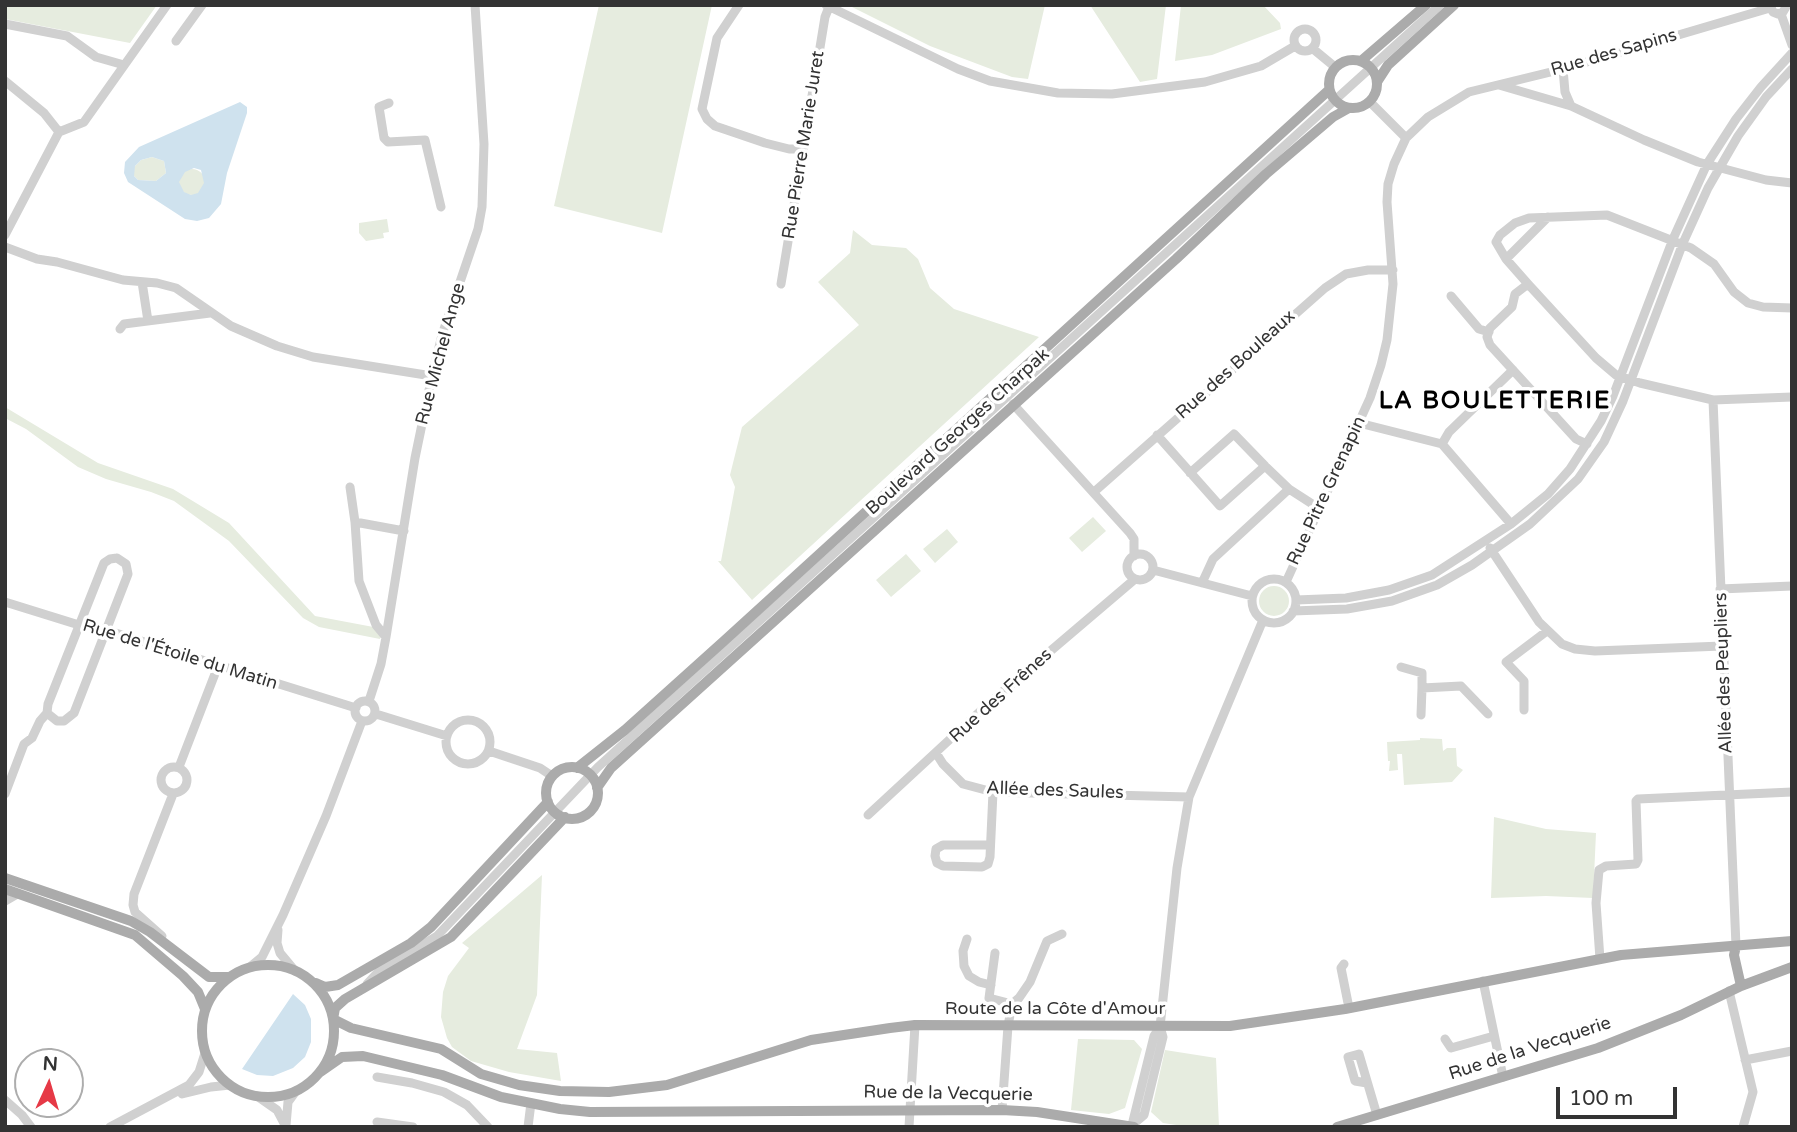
<!DOCTYPE html>
<html>
<head>
<meta charset="utf-8">
<style>
  body { margin:0 }
  #map { position:relative; width:1797px; height:1132px; overflow:hidden; background:#fff; font-family:"Varela Round",sans-serif }
  canvas { display:block }
  .frame { position:absolute; inset:0; border:7px solid #333; pointer-events:none }
  .north { position:absolute; left:14px; top:1048px; width:70px; height:70px; box-sizing:border-box; background:#fff; border:2px solid #adadad; border-radius:50%; rotate:4deg; font-size:19px; font-weight:700; line-height:28px; text-align:center; color:#333 }
  .north::after { content:''; display:block; margin:auto; width:24px; height:32px; background:#e63946; clip-path:polygon(50% 0,100% 100%,50% 72%,0 100%) }
  .scale { position:absolute; left:1556px; top:1087px; width:121px; height:32px; box-sizing:border-box; border:4px solid #333; border-top:0; padding-left:9px; font-size:21px; line-height:24px; white-space:nowrap; color:#333; -webkit-text-stroke:5px #fff; paint-order:stroke }
</style>
</head>
<body>
<div id="map">
<canvas width="1797" height="1132"></canvas>
<div class="frame"></div>
<div class="north">N</div>
<div class="scale">100 m</div>
</div>
<script>
const ctx = document.querySelector('canvas').getContext('2d');
ctx.lineJoin = 'round';
function paint(path, color) { ctx.fillStyle = color; ctx.fill(path, 'evenodd'); }
const toPath = rows => new Path2D(rows.map(r => 'M' + r).join(''));
function trace(path, color, width, dash) { ctx.strokeStyle = color; ctx.lineWidth = width; ctx.lineCap = dash ? 'butt' : 'round'; ctx.setLineDash(dash || []); ctx.stroke(path); }
function write(font, color, halo, rows, align = 'center') {
  ctx.font = font + ' "Varela Round",sans-serif'; ctx.lineWidth = 7; ctx.setLineDash([]); ctx.textBaseline = 'middle'; ctx.strokeStyle = halo; ctx.fillStyle = color; for (const [text, x, y, turn = 0] of rows) {
    ctx.save(); ctx.translate(x, y); ctx.rotate((+turn || 0) * Math.PI / 180); ctx.textAlign = isNaN(turn) ? turn : align; if (halo) ctx.strokeText(text, 0, 0); ctx.fillText(text, 0, 0); ctx.restore();
  }
}
const green = toPath([
  [5,5,157,5,130,43,5,19],
  [599,5,712,5,662,233,554,206],
  [848,5,1045,5,1028,79,1012,77,930,46],
  [1090,5,1166,5,1157,79,1140,82],
  [1181,5,1263,5,1280,23,1281,29,1212,55,1175,61],
  [152,157,164,161,166,173,156,181,138,180,134,176,134,167,141,160],
  '179 182a13 13 0 1 1 26 0a13 13 0 1 1-26 0Z',
  [387,219,389,232,383,233,384,238,366,241,359,233,359,223],
  [853,230,872,245,906,248,918,259,930,288,954,309,1039,337,752,600,718,561,721,561,735,487,730,475,742,427,859,325,818,282,850,253],
  [5,407,98,463,173,489,229,523,315,616,384,629,380,639,319,627,303,618,229,541,174,501,151,492,106,479,78,467,26,429,5,418],
  [1093,517,1106,531,1082,552,1069,538],
  [947,529,958,542,935,563,923,549],
  [906,554,921,571,891,597,876,580],
  '1259 601a15 15 0 1 1 30 0a15 15 0 1 1-30 0Z',
  [1420,738,1442,739,1443,751,1447,748,1456,748,1457,766,1463,770,1452,782,1404,785,1402,754,1397,754,1398,770,1389,771,1390,761,1388,761,1387,742,1420,740],
  [1494,817,1546,829,1596,833,1593,898,1546,896,1491,898],
  [542,875,537,995,517,1049,557,1053,561,1081,509,1072,471,1061,452,1047,447,1038,441,1017,443,992,448,976,469,948,462,943],
  [1078,1039,1134,1040,1142,1049,1125,1108,1109,1114,1071,1110],
  [1165,1050,1216,1058,1219,1127,1190,1127,1163,1123,1151,1112]
]);
const water = toPath([
  [240,102,247,107,247,113,227,173,221,204,209,218,197,221,185,219,128,182,124,173,125,162,139,147],
  [152,157,164,161,166,173,156,181,138,180,134,176,135,166,141,160],
  [194,168,201,170,204,183,198,193,191,195,184,192,179,182,185,172],
  [293,994,305,1005,311,1019,311,1042,305,1057,293,1068,273,1076,257,1075,242,1069]
]);
const minor = toPath([
  [739,5,717,38,702,109,707,119,715,126,765,143,789,149,803,149],
  [826,5,958,69,990,81,1058,93,1112,94,1205,82,1261,66,1295,46],
  [1770,5,1773,12,1778,14,1783,12,1787,5],
  [1781,14,1792,45],
  [5,24,67,36,96,57,124,65],
  '1294 40a11 11 0 1 1 22 0a11 11 0 1 1-22 0Z',
  [176,41,202,5],
  [1312,48,1335,67],
  [1563,69,1565,92,1571,106],
  [5,81,44,113,59,132,5,235],
  [1499,85,1571,106,1644,140,1698,162,1766,180,1792,183],
  [1370,102,1406,138],
  [389,103,379,107,384,138,388,142,425,140,441,207],
  [59,132,84,122,167,5],
  [5,247,37,259,57,262,123,280,157,283,176,288,231,326,277,346,313,357,432,376],
  [1506,259,1548,217],
  [142,282,148,321],
  [781,284,825,17,829,7],
  [1528,284,1515,294,1512,307,1490,328,1487,337,1490,345,1576,439,1587,444],
  [1451,296,1479,329,1489,332],
  [1792,308,1763,307,1748,303,1734,292,1714,264,1691,248,1607,215,1529,218,1515,223,1500,235,1496,242,1506,259,1528,284,1596,358,1616,375,1640,383,1713,400,1792,397],
  [120,329,124,324,210,313],
  [1713,400,1736,946],
  [1013,404,1130,533,1134,539,1134,556],
  [1359,423,1442,444,1511,524],
  [1157,435,1220,506,1265,466,1289,489],
  [1442,444,1449,432,1513,370],
  [1190,473,1234,434,1265,466],
  [350,487,355,522,404,531],
  [1094,492,1325,288,1346,274,1368,270,1393,270],
  [355,522,359,581,376,625,386,637],
  [1490,548,1539,622,1562,644,1575,649,1595,651,1722,646],
  '1127 567a13 13 0 1 1 26 0a13 13 0 1 1-26 0Z',
  [117,558,126,564,128,574,74,713,64,721,57,721,47,713,48,704,104,563,110,559,117,558],
  [1153,570,1252,596],
  '1252 601a22 22 0 1 1 44 0a22 22 0 1 1-44 0Z',
  [1286,582,1370,398,1381,365,1387,340,1393,284,1387,202,1388,184,1394,164,1406,138,1428,117,1469,92,1563,69,1770,8],
  [1202,583,1213,559,1289,489,1320,509],
  [1720,589,1792,586],
  [1296,600,1346,598,1389,590,1432,575,1511,524,1548,494,1570,469,1601,421,1613,396,1673,239,1707,164,1736,119,1761,87,1792,53],
  [5,602,79,625,106,630,356,708],
  [1293,611,1347,609,1392,601,1437,585,1472,565,1530,524,1578,479,1604,442,1623,401,1683,243,1708,188,1738,136,1766,97,1792,69],
  [1401,667,1422,673,1422,688,1461,686,1488,714],
  '355 711a10 10 0 1 1 20 0a10 10 0 1 1-20 0Z',
  [369,701,381,664,386,637,415,458,432,376,442,335,478,229,482,207,484,144,475,5],
  [1524,710,1524,681,1506,662,1547,631],
  [376,714,447,736],
  [1421,715,1422,688],
  '446 742a22 22 0 1 1 44 0a22 22 0 1 1-44 0Z',
  [489,751,540,768,552,776],
  [936,753,943,764,963,784,993,792,1189,797],
  '161 780a13 13 0 1 1 26 0a13 13 0 1 1-26 0Z',
  [179,767,218,666],
  [5,794,24,744,32,738,40,721,47,713],
  [868,815,987,705,1135,579],
  [990,845,943,845,936,849,935,856,937,863,943,866,982,867,988,864,990,857,993,792],
  [5,901,17,894],
  [278,930,277,943,280,953,295,971],
  [162,936,135,912,133,905,134,894,173,794],
  [967,939,963,951,964,966,969,976,979,982,991,985],
  [995,953,989,998,1012,1004],
  [1600,959,1596,903,1599,870,1606,866,1636,864,1638,860,1636,801,1638,799,1792,792],
  [1344,964,1341,968,1349,1008],
  [250,967,262,957,283,915,326,816,362,721],
  [1483,981,1503,1077],
  [367,984,380,970,437,936,598,767,1440,5],
  [1729,991,1753,1092,1743,1127],
  [1445,1039,1451,1048,1494,1036],
  [1745,1060,1792,1051],
  [377,1077,412,1083,444,1092,467,1105,488,1127],
  [1367,1083,1355,1081,1348,1057,1359,1054,1377,1115],
  [182,1094,211,1087,230,1085],
  [257,1096,277,1110,286,1127],
  [5,1100,22,1115,31,1127],
  [1002,1110,1008,1026,1012,1004,1019,998,1030,982,1047,941,1062,934],
  [286,1125,288,1102,296,1091],
  [1132,1125,1144,1115,1163,1037,1160,1027,1177,868,1189,797,1263,620],
  [1132,1125,1154,1036,1160,1027],
  [110,1127,189,1085,199,1072,205,1053],
  [381,1127,377,1122,413,1127],
  [528,1127,531,1103],
  [909,1127,915,1025]
]);
const major = toPath([
  '1329 84a24 24 0 1 1 48 0a24 24 0 1 1-48 0Z',
  [1361,61,1426,5],
  [1377,82,1388,65,1454,5],
  '546 793a26 26 0 1 1 52 0a26 26 0 1 1-52 0Z',
  [577,768,625,730,724,641,1329,90],
  [597,788,611,768,1176,259,1266,174,1333,117,1349,108],
  [565,817,451,937,345,999,335,1008,333,1019,351,1028,441,1049,481,1074,519,1085,560,1091,609,1092,667,1085,811,1040,890,1028,915,1025,1230,1026,1345,1009,1621,955,1792,941],
  [5,878,131,921,150,932,209,977,229,977],
  [5,889,135,935,183,976,198,992,205,1009],
  [1736,946,1734,955,1741,986],
  '202 1031a66 66 0 1 1 132 0a66 66 0 1 1-132 0Z',
  [316,983,325,987,338,985,411,943,431,927,548,802],
  [319,1073,342,1057,363,1056,442,1075,501,1097,560,1109,590,1112,1002,1110,1037,1112,1134,1127],
  [1337,1127,1598,1048,1681,1015,1741,986,1792,967]
]);
const streetNames = [
  ["Rue des Sapins",1614,53,-16],
  ["Rue Pierre Marie Juret",804,145,-81],
  ["Rue Michel Ange",441,354,-75],
  ["Rue des Bouleaux",1236,365,-42],
  ["Boulevard Georges Charpak",958,432,-42],
  ["Rue Pitre Grenapin",1327,491,-65],
  ["Rue de l'Étoile du Matin",180,655,17],
  ["Allée des Peupliers",1724,673,-92],
  ["Rue des Frênes",1001,696,-42],
  ["Allée des Saules",1055,791,2],
  ["Route de la Côte d'Amour",1055,1009],
  ["Rue de la Vecquerie",1530,1049,-18],
  ["Rue de la Vecquerie",948,1094,1]
];
const districtNames = [
  ["LA BOULETTERIE",1495,402]
];
paint(green, '#e6ecdf');
paint(water, '#cfe2ee');
trace(minor, '#d0d0d0', 9);
trace(major, '#ababab', 10);
write('18px', '#333', '#fff', streetNames);
ctx.letterSpacing = '2px';
write('bold 24px', '#000', '#fff', districtNames);
ctx.letterSpacing = '0px';
</script>
</body>
</html>
